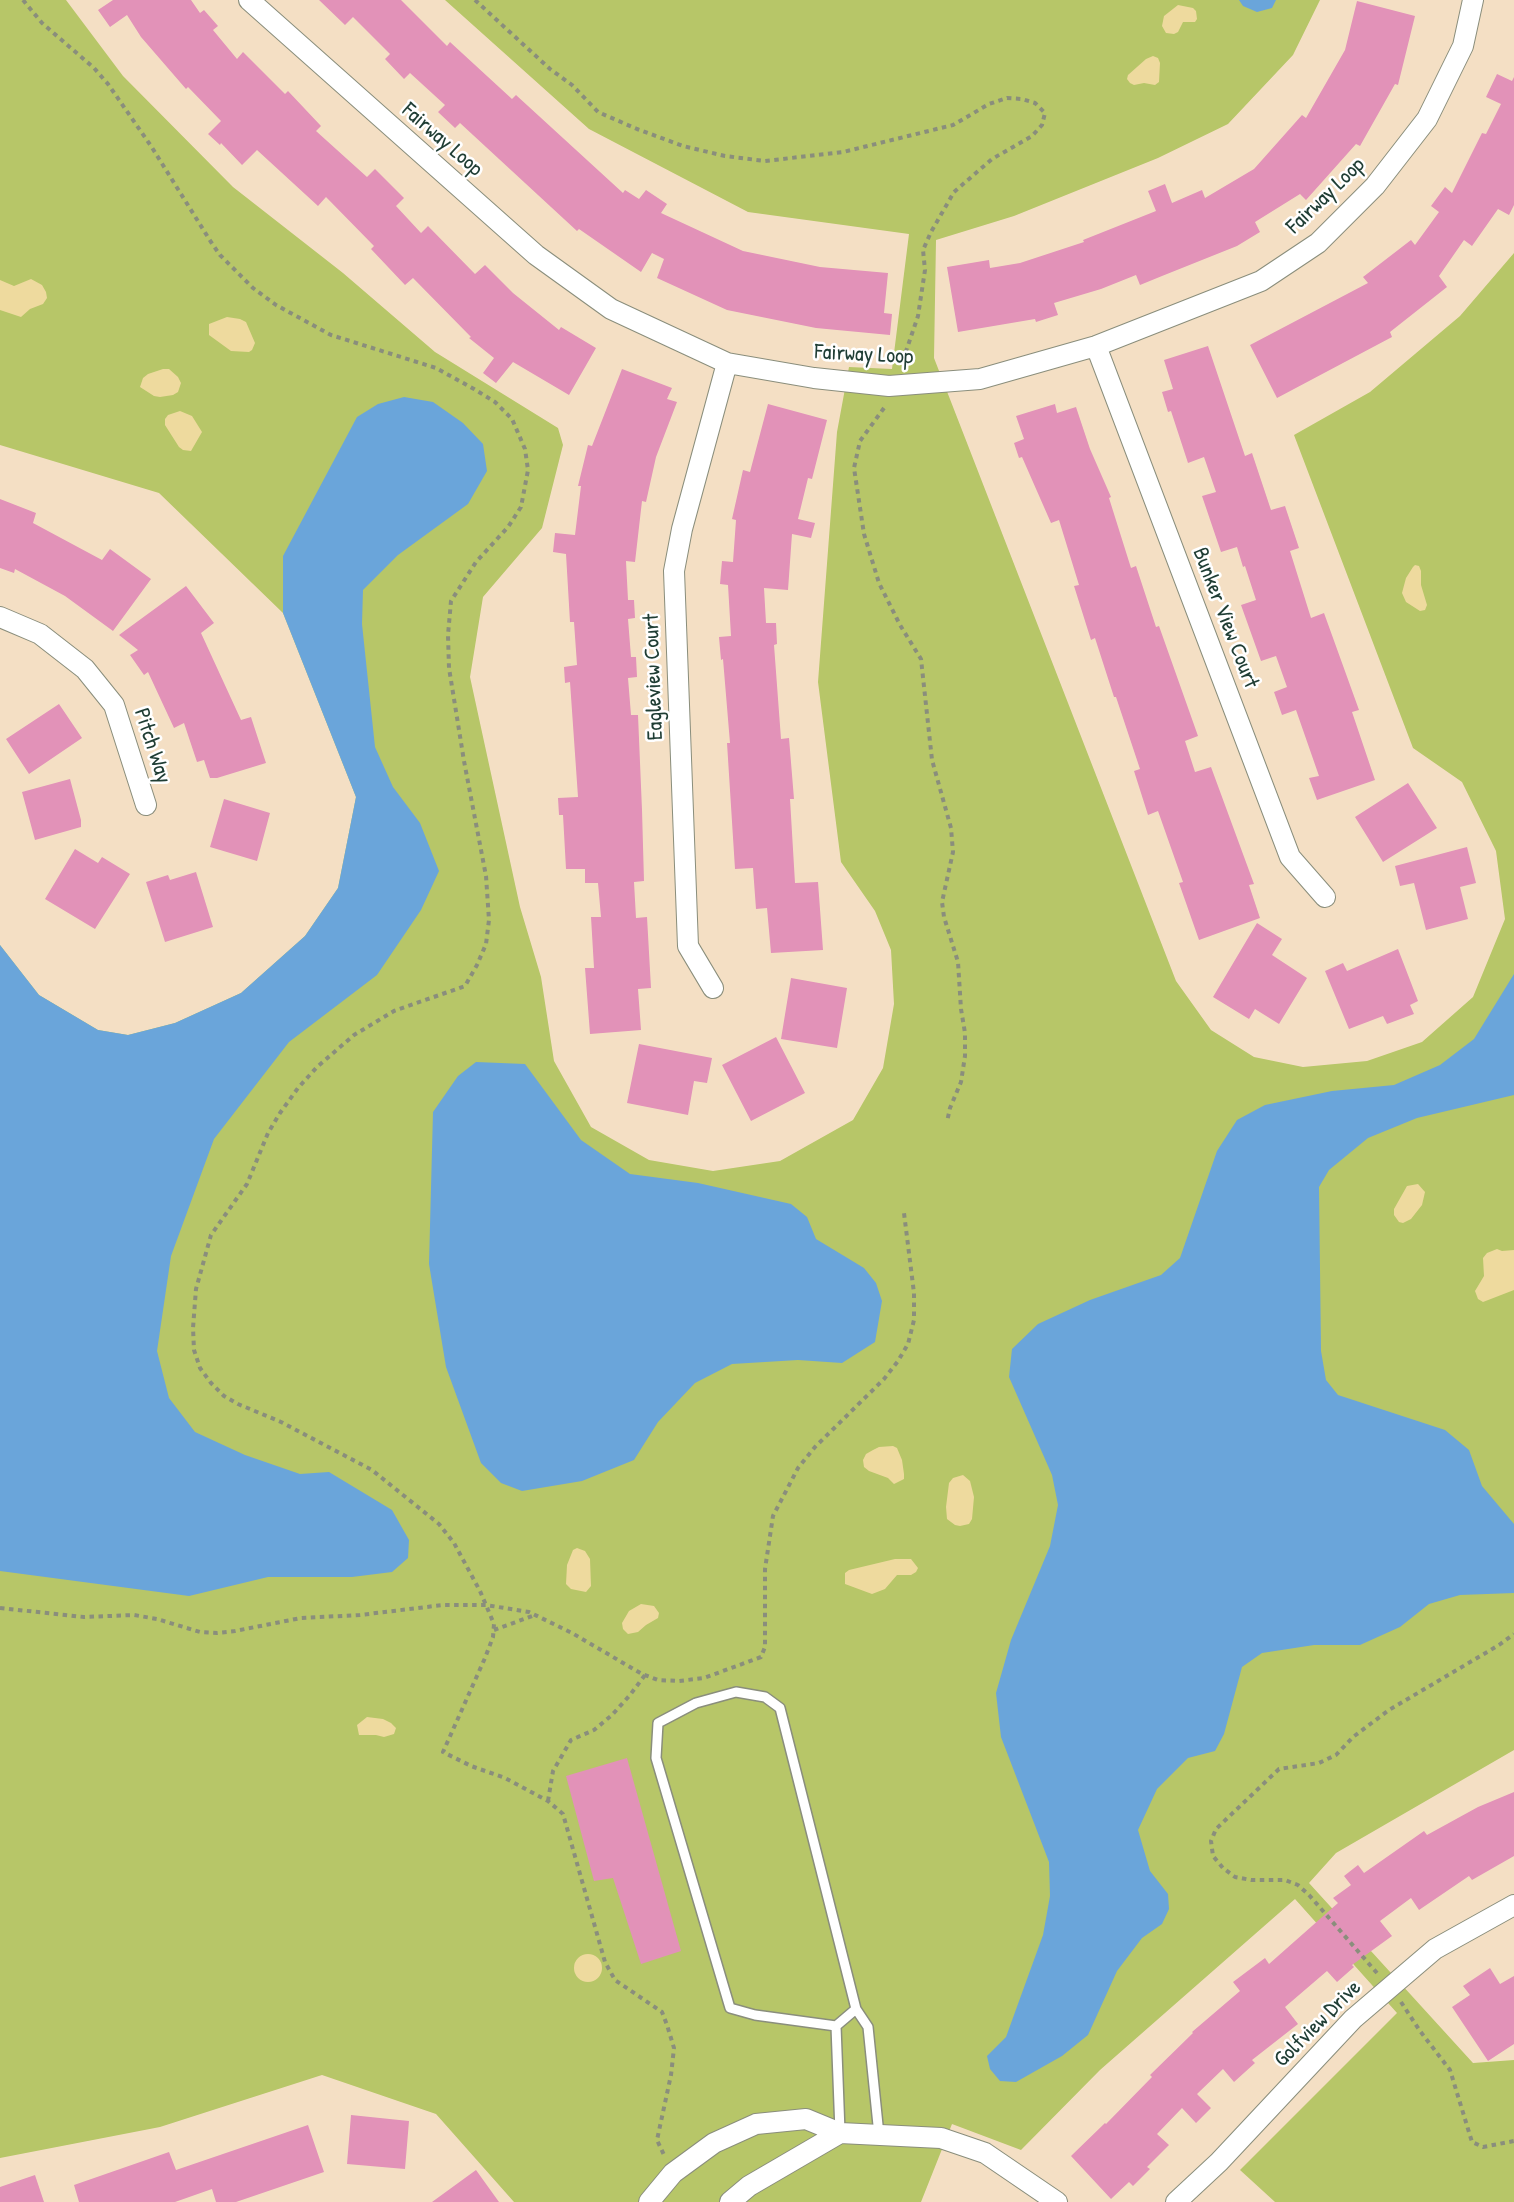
<!DOCTYPE html>
<html>
<head>
<meta charset="utf-8">
<style>
  body { margin:0 }
  canvas { display:block; background:#f4dfc4 }
</style>
</head>
<body>
<canvas width="1514" height="2202"></canvas>
<script>
const ctx = document.querySelector('canvas').getContext('2d');
ctx.lineJoin = 'round';
function paint(path, color) { ctx.fillStyle = color; ctx.fill(path, 'evenodd'); }
const toPath = rows => new Path2D(rows.map(r => 'M' + r).join(''));
function trace(path, color, width, dash) { ctx.strokeStyle = color; ctx.lineWidth = width; ctx.lineCap = dash ? 'butt' : 'round'; ctx.setLineDash(dash || []); ctx.stroke(path); }
function write(font, color, halo, rows, align = 'center') {
  ctx.font = font + ' "Patrick Hand",sans-serif'; ctx.lineWidth = 5; ctx.setLineDash([]); ctx.textBaseline = 'middle'; ctx.strokeStyle = halo; ctx.fillStyle = color; for (const [text, x, y, turn = 0] of rows) {
    ctx.save(); ctx.translate(x, y); ctx.rotate((+turn || 0) * Math.PI / 180); ctx.textAlign = isNaN(turn) ? turn : align; if (halo) ctx.strokeText(text, 0, 0); ctx.fillText(text, 0, 0); ctx.restore();
  }
}
const green = toPath([
  [0,0,66,0,123,76,233,187,343,273,435,352,558,428,563,445,542,528,483,597,470,677,520,907,541,977,554,1061,591,1127,649,1160,713,1171,780,1161,853,1120,883,1068,894,1004,891,950,875,911,841,862,818,682,837,432,849,367,892,369,909,234,748,212,589,129,445,0,1320,0,1293,55,1228,124,1158,158,1014,216,936,240,934,358,1176,981,1211,1030,1254,1057,1303,1067,1367,1061,1422,1042,1473,997,1505,919,1496,851,1462,782,1413,748,1294,435,1370,392,1460,316,1514,253,1514,1750,1336,1853,1309,1883,1473,2063,1514,2060,1514,2202,1275,2202,1240,2170,1397,2013,1295,1899,1100,2070,1021,2150,952,2124,921,2202,514,2202,436,2114,322,2075,160,2127,0,2158,0,945,39,995,98,1030,128,1035,175,1023,241,993,305,936,338,888,356,797,283,613,159,493,0,445]
]);
const sand = toPath([
  [1178,5,1193,8,1196,11,1197,19,1195,22,1183,22,1178,32,1174,34,1166,33,1162,26,1164,16],
  [1153,56,1158,58,1160,63,1159,82,1155,85,1144,83,1134,85,1130,83,1127,79,1128,75,1146,59],
  [31,279,42,285,46,292,47,298,43,304,30,309,21,317,0,310,0,280,14,286],
  [227,317,240,319,246,322,255,343,252,350,249,352,231,351,209,335,209,324],
  [163,369,169,369,178,377,181,383,178,392,173,395,160,397,154,396,140,387,143,378,148,374],
  [180,411,192,416,202,432,191,451,183,450,179,447,165,425,165,419,168,415],
  [1415,565,1419,566,1421,571,1421,585,1427,605,1425,610,1420,611,1406,602,1402,593,1406,578,1413,567],
  [1418,1184,1425,1192,1422,1205,1411,1219,1403,1223,1399,1222,1394,1215,1394,1209,1407,1186],
  [1497,1249,1502,1251,1514,1250,1514,1290,1483,1302,1478,1299,1475,1291,1484,1276,1483,1258,1487,1253],
  [893,1446,897,1448,902,1460,904,1474,904,1479,894,1484,888,1478,869,1471,864,1467,863,1460,866,1454,873,1450,879,1447],
  [963,1475,970,1481,974,1497,972,1519,969,1524,960,1526,955,1525,947,1519,946,1507,949,1483,953,1478],
  [577,1548,585,1551,590,1559,591,1586,586,1592,571,1589,566,1584,567,1565,573,1550],
  [895,1559,911,1559,918,1568,916,1572,911,1575,897,1575,885,1589,872,1594,845,1584,845,1573,849,1570],
  [641,1604,654,1606,659,1613,658,1618,646,1625,638,1632,628,1634,623,1629,622,1623,629,1611],
  [367,1717,383,1719,391,1723,396,1728,394,1734,384,1737,376,1735,359,1735,357,1725],
  '574 1968a14 14 0 1 1 28 0a14 14 0 1 1-28 0Z'
]);
const water = toPath([
  [1239,0,1276,0,1272,8,1257,12,1243,6],
  [404,397,433,402,463,423,483,444,487,471,468,504,398,555,363,590,362,624,375,747,393,787,420,823,439,871,421,910,377,975,289,1042,214,1139,171,1256,157,1351,169,1398,195,1432,245,1455,300,1474,329,1472,392,1510,409,1540,408,1558,392,1572,352,1577,268,1577,189,1596,0,1571,0,945,39,995,98,1030,128,1035,175,1023,241,993,305,936,338,888,356,797,283,613,283,556,357,417,378,404],
  [1514,974,1514,1095,1417,1118,1368,1138,1329,1170,1319,1187,1321,1351,1326,1380,1338,1395,1445,1430,1469,1450,1482,1486,1514,1524,1514,1593,1460,1595,1429,1604,1400,1627,1360,1645,1314,1645,1262,1653,1242,1667,1224,1734,1215,1751,1188,1758,1157,1789,1138,1830,1150,1871,1168,1894,1169,1909,1162,1924,1142,1938,1117,1971,1088,2035,1062,2056,1016,2082,1000,2081,990,2069,987,2056,1006,2037,1043,1935,1050,1896,1049,1862,1001,1737,996,1693,1011,1640,1050,1546,1058,1505,1052,1475,1009,1377,1012,1349,1038,1324,1090,1300,1161,1275,1180,1258,1217,1151,1237,1120,1265,1105,1332,1091,1394,1085,1440,1065,1474,1039],
  [476,1062,525,1064,581,1140,630,1174,698,1183,791,1204,807,1217,816,1239,864,1268,876,1283,882,1301,875,1342,842,1363,798,1360,732,1364,695,1383,658,1422,634,1460,582,1481,522,1491,501,1483,481,1463,446,1367,429,1264,433,1112,458,1076]
]);
const building = toPath([
  [113,0,191,0,200,13,204,10,218,26,213,30,237,59,243,52,285,94,288,91,321,126,316,131,367,177,375,169,404,198,396,206,421,233,428,226,475,274,485,265,513,293,559,330,561,327,596,348,569,395,513,362,496,383,483,373,494,358,469,338,471,337,413,278,405,285,371,249,374,246,326,197,318,206,257,150,242,165,221,143,220,145,208,134,221,121,188,87,186,89,141,37,127,15,110,27,98,10],
  [319,0,401,0,447,46,450,42,512,99,516,95,623,193,625,190,639,199,646,190,667,204,661,213,743,251,820,267,888,273,884,313,892,314,890,335,816,328,727,310,657,278,664,259,652,253,641,272,579,229,577,231,460,123,455,128,438,112,445,105,410,73,404,79,385,59,390,54,353,17,345,25],
  [1357,1,1415,16,1398,85,1395,84,1360,146,1356,144,1306,200,1300,194,1255,222,1260,232,1237,246,1162,276,1140,285,1136,275,1101,289,1054,303,1058,315,1036,322,1035,319,958,332,947,267,989,260,990,268,1020,263,1084,242,1083,240,1156,211,1148,191,1165,184,1172,203,1202,190,1205,198,1254,169,1302,115,1306,118,1345,50],
  [1497,74,1512,81,1514,77,1514,205,1509,215,1498,209,1472,246,1464,240,1439,276,1447,287,1390,332,1392,337,1277,398,1250,345,1368,283,1363,277,1411,240,1415,245,1439,212,1431,206,1445,187,1452,193,1482,133,1486,134,1501,104,1486,97],
  [1208,346,1245,456,1252,453,1271,510,1285,506,1299,548,1290,551,1311,618,1324,613,1359,710,1352,712,1375,780,1317,800,1309,778,1319,776,1296,710,1282,715,1274,692,1287,687,1276,656,1261,661,1241,605,1256,600,1245,566,1243,567,1237,547,1221,552,1202,496,1216,492,1204,457,1188,463,1171,411,1168,412,1162,392,1173,389,1164,360],
  [622,369,672,388,667,399,677,402,656,457,646,502,642,501,635,562,626,561,628,600,634,600,635,618,628,619,631,657,636,657,637,677,628,678,631,715,638,715,642,810,644,881,634,882,636,918,647,917,651,988,638,989,641,1030,590,1034,585,968,594,968,591,917,601,917,598,883,585,883,585,869,566,869,563,815,559,815,558,798,578,797,570,682,565,683,564,667,577,665,574,622,570,622,566,554,553,552,555,533,575,535,581,486,578,486,588,445,592,446],
  [768,404,827,420,812,479,808,478,798,519,815,523,811,538,792,534,788,590,764,588,766,623,776,623,777,644,774,645,781,739,789,738,794,799,790,799,795,883,818,882,823,950,771,953,767,908,756,909,753,868,735,869,727,743,730,743,723,659,721,660,719,637,731,636,728,585,720,584,722,561,733,562,736,520,732,519,743,470,750,472],
  [1055,404,1057,413,1076,407,1090,449,1111,497,1109,498,1131,568,1136,566,1156,627,1159,626,1198,736,1185,741,1195,772,1211,767,1254,884,1249,885,1260,918,1199,940,1179,883,1183,882,1158,811,1148,815,1134,771,1140,769,1116,697,1114,697,1095,638,1091,640,1074,586,1079,585,1059,520,1051,523,1022,457,1019,458,1014,443,1024,439,1016,416],
  [0,499,36,513,33,523,102,560,110,549,151,579,113,631,65,596,15,569,14,573,0,568],
  [186,586,214,623,201,633,241,720,251,717,266,763,217,778,210,778,204,760,197,762,184,723,174,728,148,672,144,675,130,655,138,650,119,635],
  [59,704,82,738,29,774,6,739],
  [70,779,81,820,81,827,35,840,22,792],
  [1408,783,1437,828,1383,862,1355,817],
  [224,799,270,813,257,861,210,847],
  [1467,847,1476,883,1460,887,1468,919,1426,930,1414,883,1400,886,1395,866],
  [75,849,98,863,102,857,130,874,95,929,45,899],
  [196,872,213,927,165,942,146,882,168,875,170,880],
  [1257,923,1282,939,1272,955,1307,978,1279,1024,1255,1009,1249,1019,1213,997],
  [1398,949,1418,1001,1410,1005,1414,1014,1387,1024,1383,1016,1349,1029,1325,971,1343,963,1347,971],
  [791,978,847,988,837,1048,781,1039],
  [776,1037,805,1093,751,1121,722,1065],
  [639,1044,712,1058,707,1083,694,1081,688,1115,627,1103],
  [627,1758,681,1951,641,1964,613,1878,594,1881,566,1776],
  [1514,1792,1514,1856,1472,1880,1469,1876,1419,1910,1411,1898,1380,1921,1392,1936,1352,1965,1354,1967,1337,1982,1327,1971,1285,2007,1298,2024,1252,2060,1255,2063,1234,2082,1223,2069,1197,2094,1211,2108,1196,2123,1182,2108,1157,2134,1169,2145,1147,2167,1150,2169,1133,2186,1129,2182,1111,2199,1071,2156,1105,2123,1106,2124,1152,2077,1150,2075,1193,2033,1192,2032,1240,1991,1233,1982,1265,1958,1269,1964,1338,1903,1333,1898,1351,1885,1344,1876,1358,1865,1364,1873,1424,1831,1427,1835,1478,1807],
  [1490,1968,1500,1984,1514,1976,1514,2044,1488,2061,1452,2007,1470,1995,1463,1986],
  [351,2115,409,2121,405,2169,347,2164],
  [308,2125,324,2172,236,2202,216,2202,212,2189,175,2202,79,2202,74,2185,169,2152,176,2170],
  [476,2170,499,2202,432,2202],
  [35,2175,44,2202,0,2202,0,2187]
]);
const path = toPath([
  [23,0,42,23,94,68,108,84,151,146,211,242,220,255,253,288,276,305,331,335,436,368,474,389,495,402,512,419,525,449,528,470,521,507,508,527,476,562,451,601,448,635,449,668,464,761,486,876,489,920,486,944,477,965,465,986,394,1011,354,1035,317,1067,298,1088,280,1113,268,1133,247,1184,211,1235,196,1289,193,1328,194,1350,200,1368,211,1383,224,1396,238,1404,281,1422,372,1470,439,1524,454,1543,480,1591,494,1624,493,1637,485,1658,443,1752,471,1766,505,1778,548,1801,563,1814,605,1962,615,1980,662,2012,667,2025,674,2048,671,2075,657,2140,664,2155],
  [475,0,550,69,572,85,598,112,637,129,683,146,725,156,765,161,843,152,953,125,989,104,1007,98,1022,99,1035,103,1045,113,1042,125,1032,136,992,159,954,192,931,232,923,250,925,270,918,316,902,363],
  [884,408,860,441,854,468,864,534,879,583,900,625,921,659,932,760,951,828,953,852,942,902,944,917,958,962,961,1009,965,1033,965,1056,961,1082,950,1108,947,1122],
  [0,1608,84,1617,134,1615,157,1619,200,1632,217,1633,235,1631,301,1618,360,1615,443,1605,486,1605,529,1612,572,1633,642,1674,658,1680,679,1681,704,1678,761,1657,765,1647,765,1569,773,1516,798,1468,815,1447,884,1379,898,1361,908,1344,914,1320,914,1293,904,1213],
  [494,1630,535,1615],
  [548,1801,553,1771,571,1740,594,1730,612,1715,630,1695,645,1675],
  [1377,1973,1309,1895,1298,1885,1285,1880,1251,1880,1235,1877,1223,1868,1213,1856,1211,1841,1216,1829,1279,1769,1319,1763,1336,1755,1353,1737,1389,1710,1499,1645,1514,1634],
  [1401,2002,1420,2031,1450,2070,1472,2142,1483,2147,1514,2141]
]);
const lane = toPath([
  [836,2026,755,2015,730,2008,656,1758,658,1723,696,1703,736,1692,765,1697,780,1708,856,2009],
  [840,2132,836,2026,856,2009,868,2027,879,2135]
]);
const street = toPath([
  [249,0,536,255,611,309,727,363,814,378,889,386,980,379,1096,346,1261,281,1318,243,1375,186,1427,119,1463,46,1473,0],
  [1096,346,1290,857,1325,897],
  [0,617,40,634,85,669,114,705,146,805],
  [713,988,688,946,674,571,682,529,727,363],
  [649,2202,673,2173,714,2143,756,2124,806,2119,840,2133,941,2138,985,2153,1057,2202],
  [730,2202,749,2186,840,2133],
  [1176,2202,1219,2162,1353,2019,1435,1949,1514,1905]
]);
const streetNames = [
  ["Fairway Loop",442,140,41],
  ["Fairway Loop",1326,196,-44],
  ["Fairway Loop",864,355,3],
  ["Bunker View Court",1225,618,69],
  ["Eagleview Court",654,677,-92],
  ["Pitch Way",152,746,72],
  ["Golfview Drive",1318,2024,-45]
];
paint(green, '#b7c668');
paint(sand, '#eeda9e');
paint(water, '#6aa5da');
paint(building, '#e292b8');
trace(lane, '#8a8e7c', 12);
trace(street, '#8a8e7c', 22);
trace(path, '#8a8e7c', 4, [4.5, 4.5]);
trace(lane, '#fff', 9);
trace(street, '#fff', 20);
write('22px', '#1f3d34', '#fff', streetNames);
</script>
</body>
</html>
